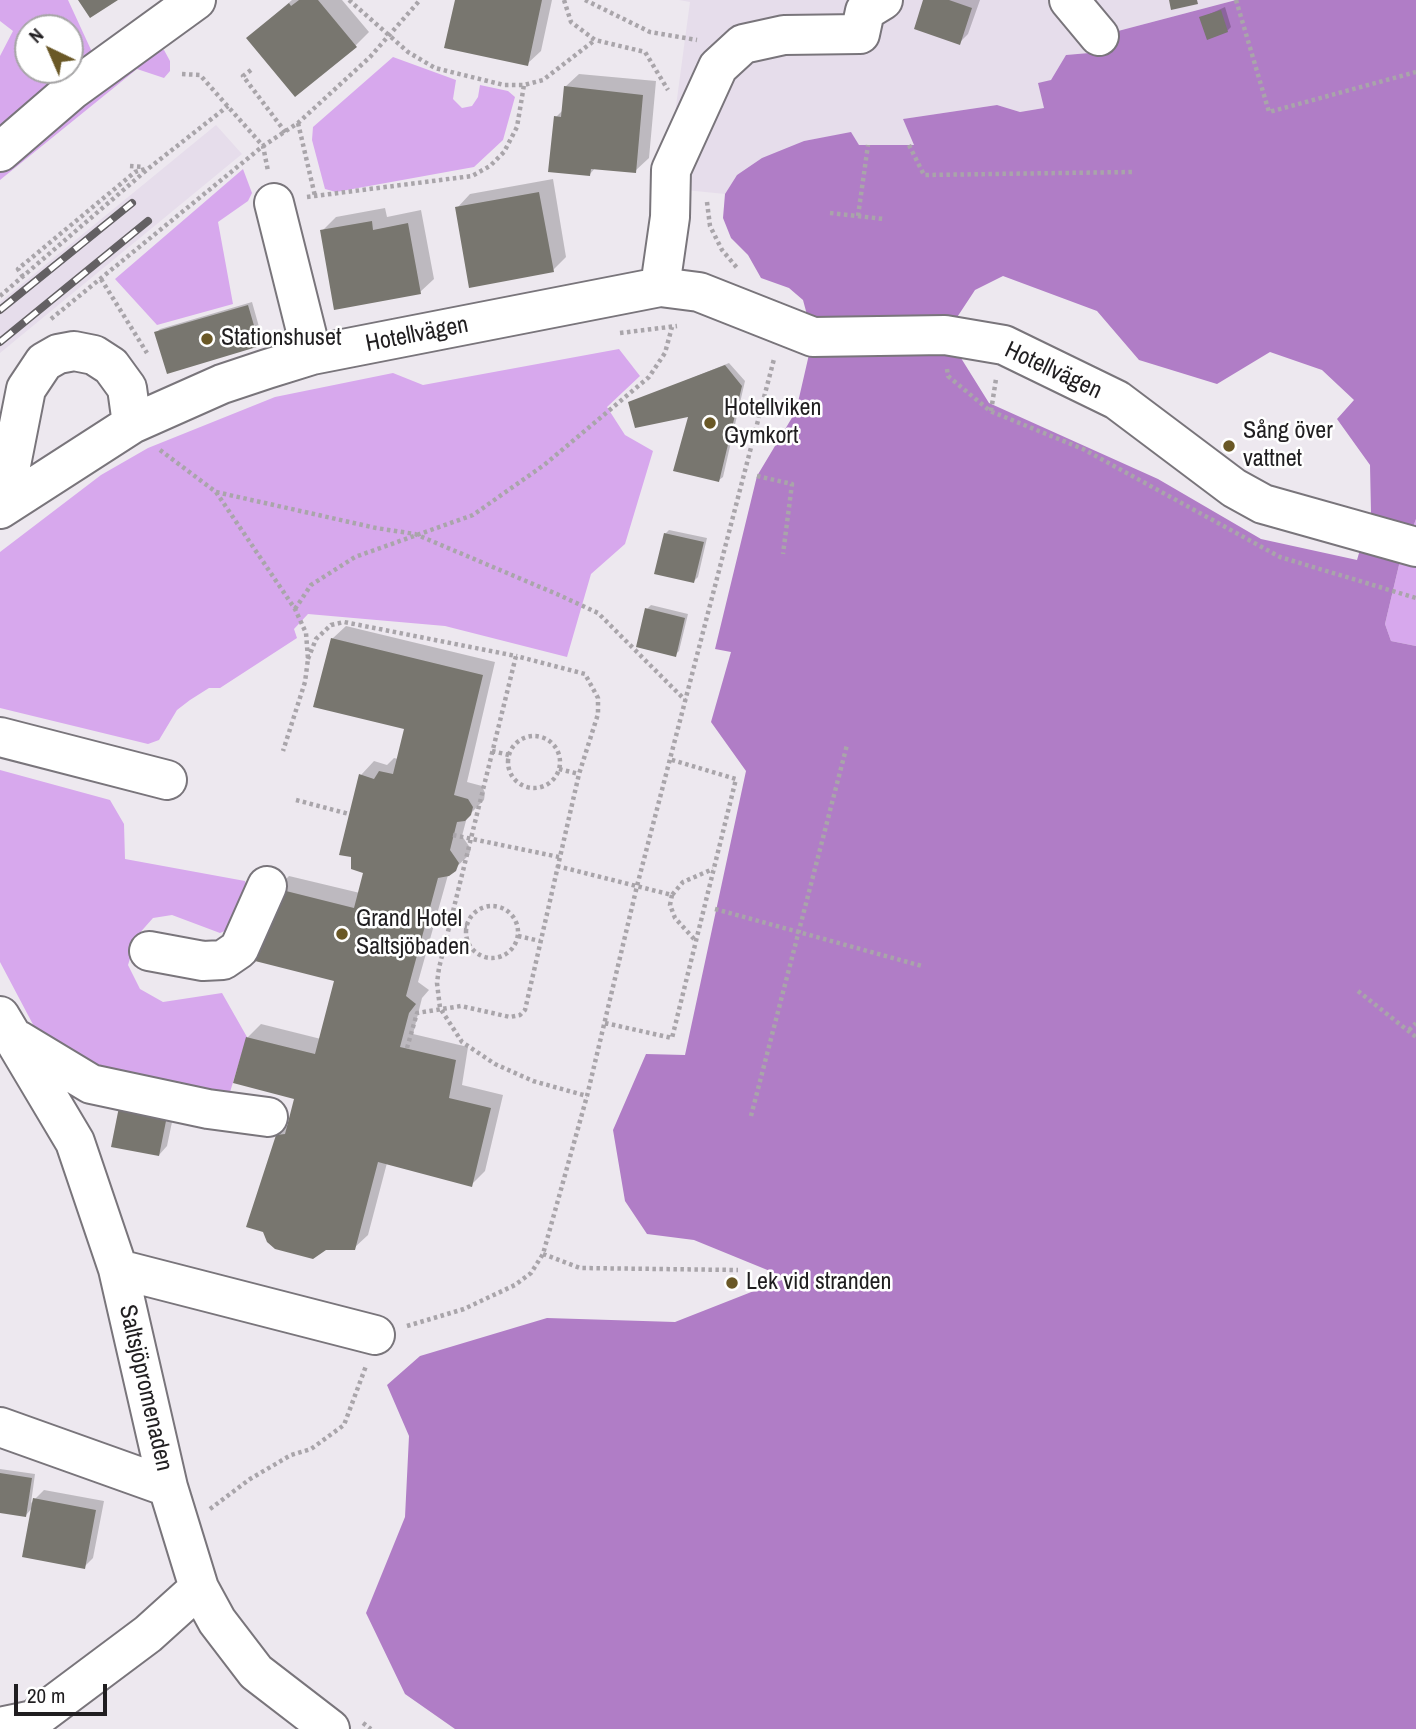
<!DOCTYPE html>
<html>
<head>
<meta charset="utf-8">
<style>
  body { margin:0 }
  #map { position:relative; width:1416px; height:1729px; overflow:hidden; background:#ede8ef; font-family:"Archivo Narrow",sans-serif }
  canvas { display:block }
  .north { position:absolute; left:14px; top:14px; width:70px; height:70px; box-sizing:border-box; background:#fff; border:2px solid #a6a5a6; border-radius:50%; rotate:316deg; font-size:19px; font-weight:700; line-height:28px; text-align:center; color:#201e20 }
  .north::after { content:''; display:block; margin:auto; width:24px; height:32px; background:#6a5826; clip-path:polygon(50% 0,100% 100%,50% 72%,0 100%) }
  .scale { position:absolute; left:14px; top:1684px; width:93px; height:32px; box-sizing:border-box; border:4px solid #201e20; border-top:0; padding-left:9px; font-size:21px; line-height:24px; white-space:nowrap; color:#201e20; -webkit-text-stroke:5px #fff; paint-order:stroke }
</style>
</head>
<body>
<div id="map">
<canvas width="1416" height="1729"></canvas>
<div class="north">N</div>
<div class="scale">20 m</div>
</div>
<script>
const ctx = document.querySelector('canvas').getContext('2d');
ctx.lineJoin = 'round';
function paint(path, color) { ctx.fillStyle = color; ctx.fill(path, 'evenodd'); }
const toPath = rows => new Path2D(rows.map(r => 'M' + r).join(''));
function trace(path, color, width, dash) { ctx.strokeStyle = color; ctx.lineWidth = width; ctx.lineCap = dash ? 'butt' : 'round'; ctx.setLineDash(dash || []); ctx.stroke(path); }
function write(font, color, halo, rows, align = 'center') {
  ctx.font = font + ' "Archivo Narrow",sans-serif'; ctx.lineWidth = 5; ctx.setLineDash([]); ctx.textBaseline = 'middle'; ctx.strokeStyle = halo; ctx.fillStyle = color; for (const [text, x, y, turn = 0] of rows) {
    ctx.save(); ctx.translate(x, y); ctx.rotate((+turn || 0) * Math.PI / 180); ctx.textAlign = isNaN(turn) ? turn : align; if (halo) ctx.strokeText(text, 0, 0); ctx.fillText(text, 0, 0); ctx.restore();
  }
}
const built = toPath([
  [679,0,1236,0,1099,36,1089,53,1066,55,1051,80,1045,108,1020,112,997,105,904,119,915,145,859,145,851,133,804,141,737,175,725,194,665,188,690,2],
  [216,125,242,154,0,353,0,302]
]);
const green = toPath([
  [0,0,68,0,92,52,0,143,0,56,13,31,0,21],
  [28,28,70,28,70,70,28,70],
  [164,50,170,61,170,71,164,78,137,69,0,180,0,167,148,52],
  [393,57,456,80,453,99,462,108,472,106,478,97,480,85,508,91,515,97,503,140,474,167,336,192,325,189,312,140,313,127],
  [243,169,252,193,248,201,218,222,233,304,157,325,115,279],
  [619,349,640,376,607,407,625,435,653,451,625,544,591,574,567,657,445,626,308,614,294,629,297,638,220,688,209,688,190,700,177,710,159,740,148,744,0,708,0,552,101,475,148,448,275,397,393,373,423,385],
  [1416,519,1416,646,1391,641,1385,624,1399,565],
  [0,770,110,800,124,824,125,859,245,881,249,893,234,927,220,933,172,915,153,918,137,936,128,965,140,989,163,1002,222,993,247,1037,230,1092,133,1082,47,1051,0,962]
]);
const water = toPath([
  [1236,0,1416,0,1416,519,1399,565,1385,624,1391,641,1416,646,1416,1729,455,1729,405,1694,366,1613,405,1517,409,1436,387,1385,420,1356,547,1318,675,1322,787,1278,694,1240,647,1234,625,1201,613,1130,646,1054,685,1055,746,771,711,722,731,652,715,649,757,476,796,411,813,337,803,300,789,288,761,278,748,255,731,238,723,218,725,194,737,175,762,158,804,141,851,132,859,145,914,145,903,119,997,105,1020,112,1044,108,1038,83,1051,80,1066,55,1089,53,1099,36],
  [1003,276,1097,311,1139,360,1217,384,1270,352,1322,370,1354,400,1337,419,1370,465,1371,512,1357,560,1261,539,1158,479,989,403,946,334,975,290]
]);
const shadow = toPath([
  [292,0,342,0,369,32,355,46,248,38],
  [457,0,552,0,541,51,527,64],
  [925,0,980,0,968,34,959,43],
  [1225,7,1231,27,1227,31,1201,18],
  [579,74,656,81,649,158,635,171,596,167,590,174,556,117,563,110,565,87],
  [553,179,566,257,553,270,457,208,470,194],
  [385,208,387,217,421,210,434,279,420,292,322,231,336,217],
  [252,302,263,341,259,345,156,333,160,329],
  [729,363,745,381,723,477,719,480,690,415,630,403],
  [669,530,707,538,698,577,694,581,665,534],
  [651,605,688,614,679,651,675,655,647,609],
  [346,626,495,662,467,782,482,786,485,793,484,800,467,817,462,836,471,849,469,855,448,875,418,982,429,990,422,998,413,1034,468,1047,462,1085,503,1095,485,1171,471,1185,387,1163,368,1235,354,1248,277,1135,290,1123,296,1098,247,1038,261,1024,321,1039,336,979,276,889,289,876,360,893,365,872,361,775,374,761,387,765,394,758,398,759,406,728,332,639],
  [130,1093,176,1103,167,1146,159,1155],
  [0,1469,35,1474,31,1503,44,1490,104,1501,93,1558,84,1567,33,1507,26,1515,0,1511]
]);
const building = toPath([
  [78,0,118,0,90,18],
  [299,0,318,0,357,47,295,97,246,38,289,3,291,6],
  [455,0,542,0,528,66,444,48],
  [923,0,949,0,972,8,960,45,914,29],
  [1169,0,1197,0,1198,4,1171,10],
  [1221,10,1228,32,1207,40,1199,17],
  [564,86,643,95,636,173,591,169,590,176,548,172,554,116,561,117],
  [539,192,554,272,469,288,455,207],
  [372,221,373,230,408,223,421,294,334,310,320,230],
  [248,305,260,346,167,374,154,332],
  [725,365,742,386,719,482,673,471,688,417,635,428,628,402],
  [664,533,704,542,694,583,654,574],
  [645,608,685,618,676,657,636,647],
  [331,638,483,675,454,795,468,799,473,807,471,815,465,821,457,822,450,850,459,863,456,871,449,876,438,878,406,996,416,1004,409,1013,400,1047,456,1060,449,1098,491,1108,472,1187,378,1162,355,1250,326,1250,313,1259,275,1249,267,1242,263,1232,246,1227,276,1135,285,1134,294,1099,233,1083,246,1037,315,1054,334,981,255,961,274,888,354,908,363,873,351,869,351,857,339,855,359,774,374,779,379,771,393,774,404,729,313,707],
  [120,1102,168,1111,159,1156,111,1147],
  [0,1473,32,1478,26,1517,0,1513],
  [33,1498,96,1510,85,1569,22,1557]
]);
const path = toPath([
  [349,0,408,52,435,68,504,85,524,85,543,80,595,40],
  [564,0,571,22,595,40,645,52,668,90],
  [585,0,650,32,697,40],
  [1236,0,1269,112,1416,72],
  [251,70,243,76,286,133],
  [182,74,200,75,263,146,268,171],
  [298,123,315,196],
  [909,145,924,175,1133,172],
  [130,166,144,167],
  [307,197,472,176,490,166,504,152,517,127,524,85],
  [707,202,710,226,722,250,738,269],
  [830,213,884,219],
  [858,216,868,145],
  [23,277,18,269,135,172,148,168],
  [101,279,147,353],
  [0,296,149,168,228,106],
  [51,319,263,146,298,123,370,57,420,0],
  [620,333,677,326],
  [947,369,948,376,990,411,1083,449,1280,557,1416,598],
  [991,411,996,379],
  [160,450,216,492,295,609,306,633,308,659,305,682,283,751],
  [757,476,792,484,783,554],
  [216,492,376,528,415,534,559,595,598,613,685,700],
  [295,609,311,585,355,557,473,515,544,465,649,377,665,353,672,327],
  [308,659,316,639,331,625,344,622,516,656,439,968,437,983,440,1008,462,1042,495,1064,533,1081,587,1096],
  '508 762a26 26 0 1 1 52 0a26 26 0 1 1-52 0Z',
  [492,751,509,755],
  [559,769,579,774],
  [296,800,349,814],
  [453,835,559,857],
  [557,866,672,895,683,882,713,869],
  [672,895,670,905,675,918,695,940],
  '466 932a26 26 0 1 1 52 0a26 26 0 1 1-52 0Z',
  [715,909,922,966],
  [451,924,467,927],
  [518,936,540,941],
  [1358,991,1416,1037],
  [605,1023,672,1038,736,779,669,759],
  [1409,1030,1416,1023],
  [407,1048,417,1013,461,1006,510,1017,520,1015,525,1010,579,774,598,714,598,698,585,674,516,656],
  [751,1116,847,745],
  [543,1254,580,1268,738,1270],
  [407,1326,464,1309,515,1285,531,1273,543,1254,587,1096,637,886,774,359],
  [210,1509,250,1479,291,1455,311,1449,344,1425,366,1366],
  [363,1723,371,1729]
]);
const minor = toPath([
  [1069,0,1099,36],
  [0,152,72,90,196,0],
  [274,203,312,355],
  [660,287,670,217,671,170,718,67,743,44,784,35,860,34,865,11,883,0],
  [0,492,11,465,26,389,44,362,58,354,74,351,94,355,111,366,127,388,132,424],
  [0,509,132,424,222,384,267,369,312,355,660,287,699,292,813,337,945,335,1004,345,1117,400,1234,488,1263,504,1416,547],
  [0,737,167,780],
  [149,951,203,961,223,960,239,949,267,886],
  [0,1016,75,1142,118,1269,168,1487,199,1588,217,1621,256,1672,330,1729],
  [18,1040,91,1084,208,1109,268,1117],
  [118,1269,375,1335],
  [0,1427,168,1487],
  [0,1727,33,1720,148,1634,199,1588]
]);
const rail = toPath([
  [0,310,132,203],
  [0,342,148,221]
]);
const markers = [
  [207,339,7,"#6a5826"],
  [710,423,7,"#6a5826"],
  [1229,446,7,"#6a5826"],
  [342,934,7,"#6a5826"],
  [732,1283,7,"#6a5826"]
];
const streetNames = [
  ["Hotellvägen",417,335,-11],
  ["Hotellvägen",1053,371,25],
  ["Saltsjöpromenaden",145,1388,77]
];
const poiNames = [
  ["Stationshuset",221,339],
  ["Hotellviken",724,409],
  ["Gymkort",724,437],
  ["Sång över",1243,432],
  ["vattnet",1243,460],
  ["Grand Hotel",356,920],
  ["Saltsjöbaden",356,948],
  ["Lek vid stranden",746,1283]
];
paint(built, '#e6ddeb');
paint(green, '#d7a8ed');
paint(water, '#b07dc6');
paint(shadow, '#0003');
paint(building, '#78766f');
trace(minor, '#79757b', 42);
trace(path, '#a9a5aa', 4.5, [3.5, 3.5]);
trace(minor, '#fff', 38);
trace(rail, '#636063', 8);
trace(rail, '#fff', 5, [16]);
for (const [x, y, r, color] of markers) { const dot = new Path2D(); dot.arc(x, y, r, 0, 2 * Math.PI); ctx.fillStyle = color; ctx.fill(dot); trace(dot, '#fff', 2.5); }
write('24px', '#201e20', '#fff', streetNames);
write('24px', '#201e20', '#fff', poiNames, 'left');
</script>
</body>
</html>
